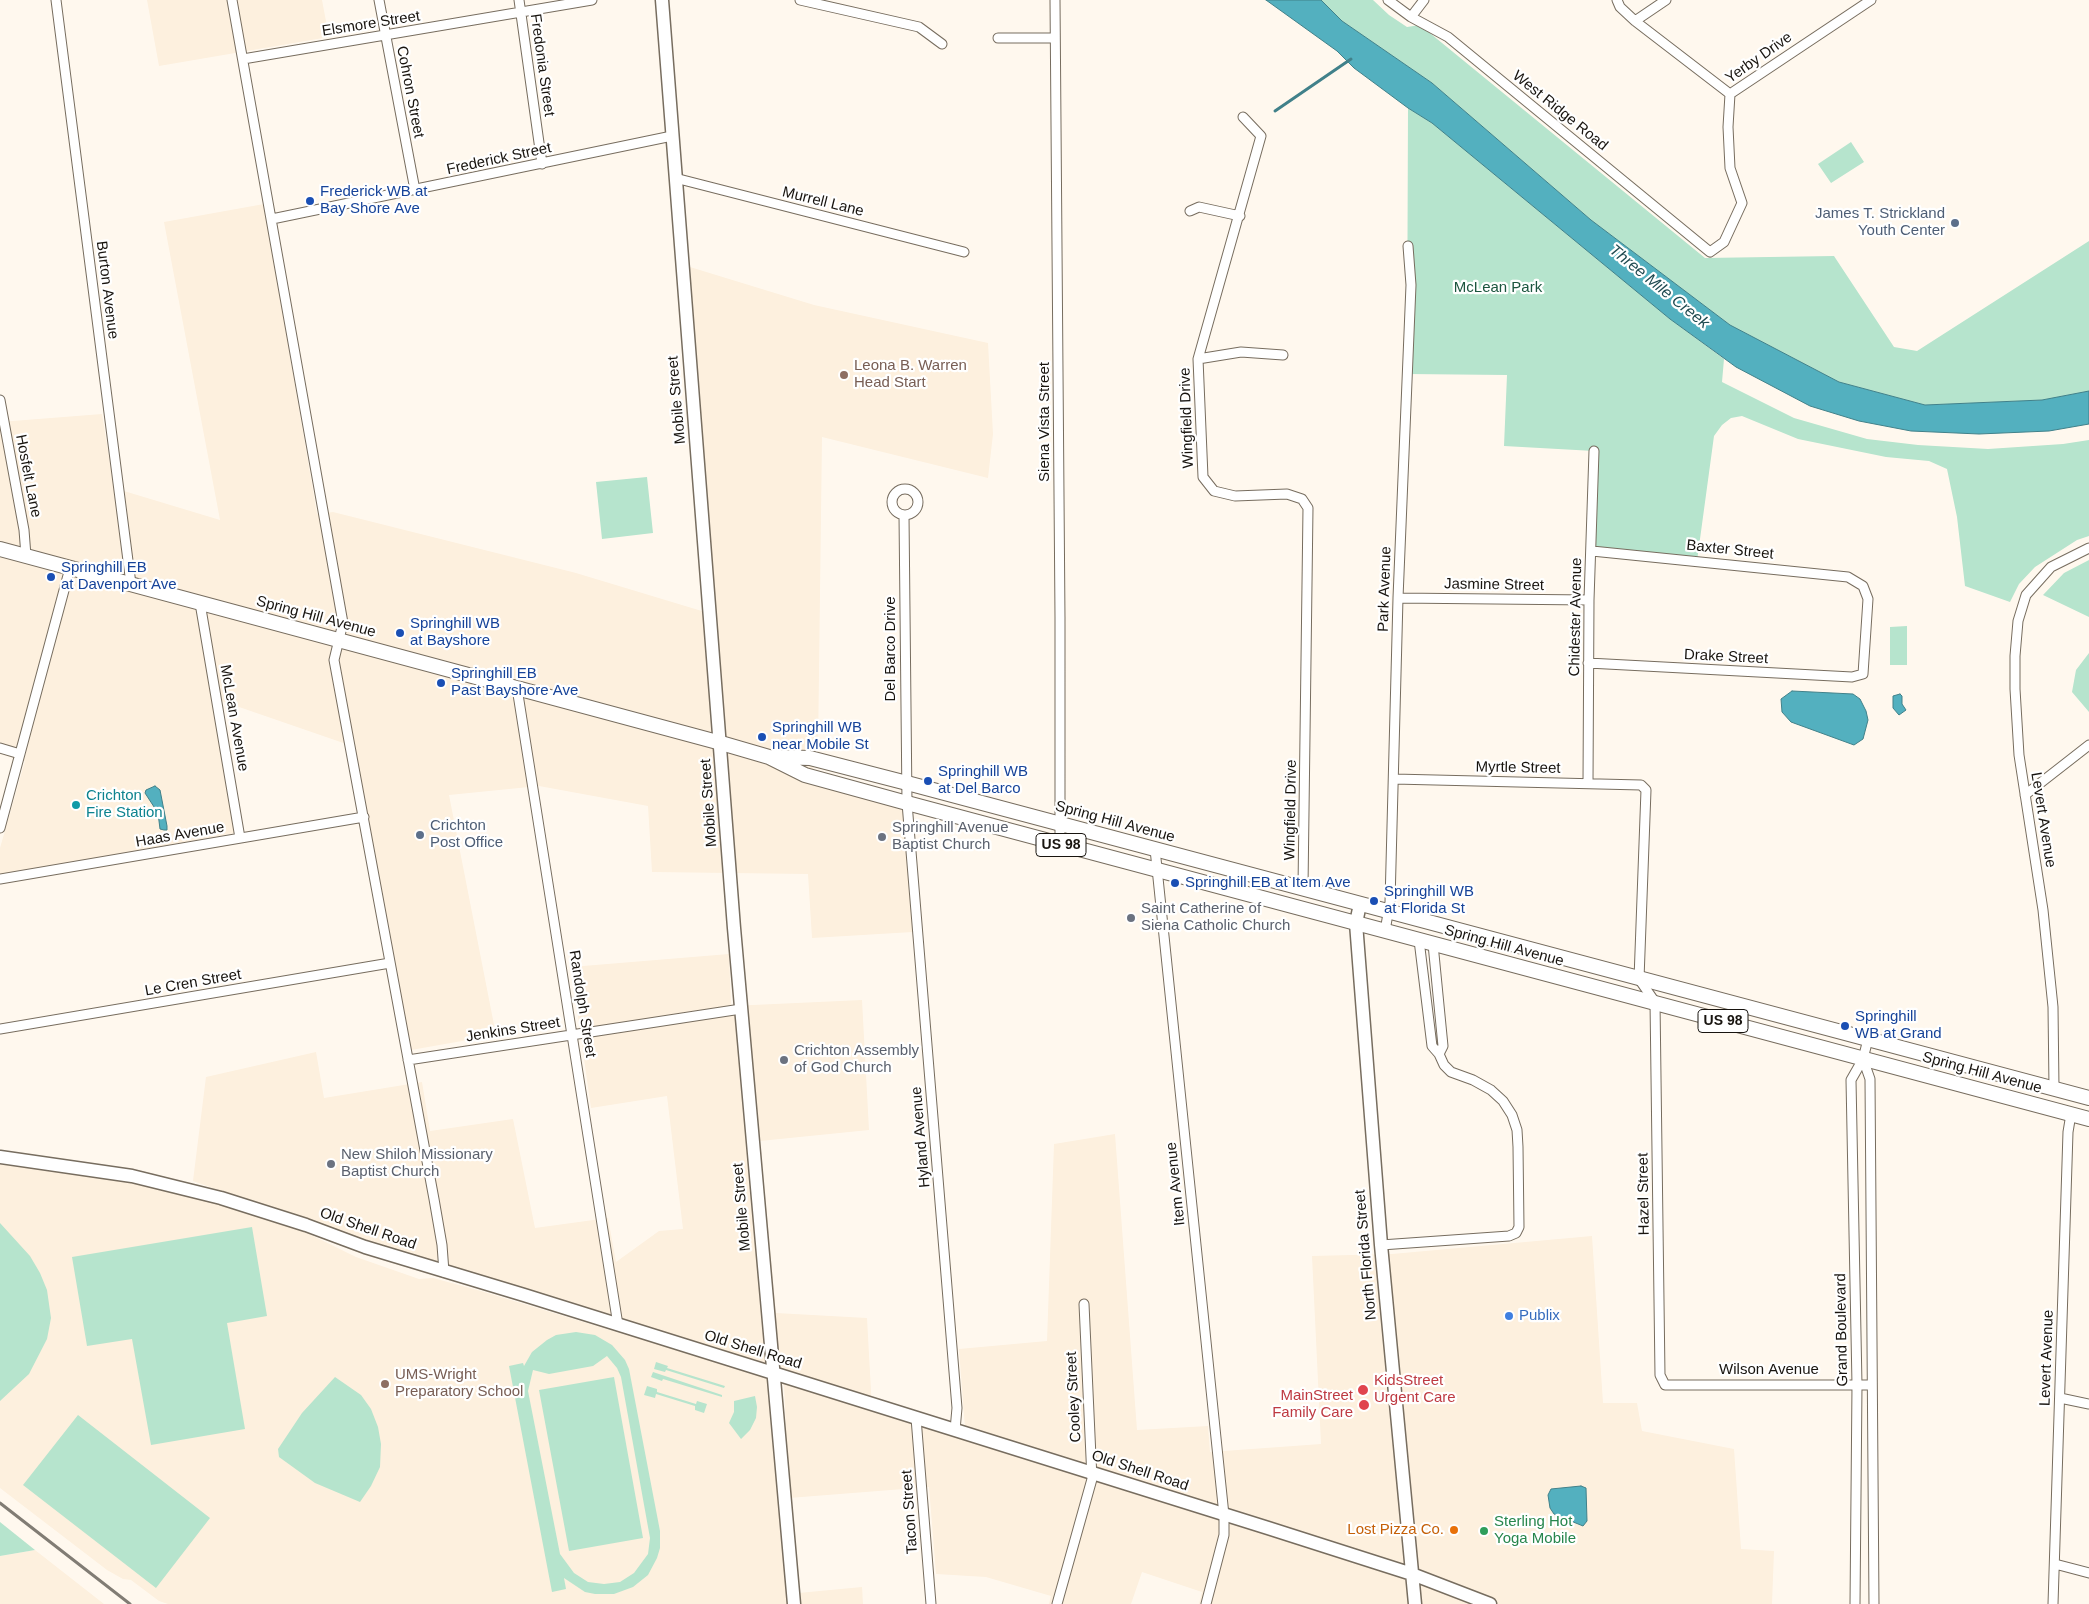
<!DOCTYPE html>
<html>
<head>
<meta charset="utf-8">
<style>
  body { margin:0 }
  canvas { display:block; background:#fff8ee }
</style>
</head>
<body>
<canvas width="2089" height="1604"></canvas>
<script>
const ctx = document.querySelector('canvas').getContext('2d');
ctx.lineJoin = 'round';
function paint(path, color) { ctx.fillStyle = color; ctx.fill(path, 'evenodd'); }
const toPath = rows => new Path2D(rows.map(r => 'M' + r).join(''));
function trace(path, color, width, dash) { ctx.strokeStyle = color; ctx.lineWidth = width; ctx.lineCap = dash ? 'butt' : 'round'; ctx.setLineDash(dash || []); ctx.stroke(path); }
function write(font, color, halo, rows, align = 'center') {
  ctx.font = font + ' Arial,sans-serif'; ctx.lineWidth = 4.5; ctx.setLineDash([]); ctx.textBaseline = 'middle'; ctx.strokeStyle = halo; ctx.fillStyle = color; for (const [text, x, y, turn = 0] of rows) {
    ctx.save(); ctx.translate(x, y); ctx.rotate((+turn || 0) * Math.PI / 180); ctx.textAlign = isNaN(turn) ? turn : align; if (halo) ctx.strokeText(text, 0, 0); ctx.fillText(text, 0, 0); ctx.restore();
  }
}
const built = toPath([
  [147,0,322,0,329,37,159,66],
  [264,204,317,514,333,512,576,573,715,615,690,267,814,305,988,343,993,434,988,478,822,437,818,750,810,782,904,807,913,932,812,938,808,874,652,872,648,806,539,786,449,795,496,1035,411,1050,355,747,213,698,234,833,0,876,0,848,25,761,0,754,0,422,102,414,114,488,220,520,164,222],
  [729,954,731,1006,862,1000,869,1130,760,1141,776,1313,867,1318,872,1409,966,1441,959,1349,1047,1341,1054,1144,1115,1134,1137,1430,1208,1426,1210,1452,1321,1444,1312,1256,1392,1254,1592,1236,1603,1403,1637,1403,1642,1431,1734,1449,1741,1549,1774,1551,1772,1604,1199,1604,1202,1592,1142,1572,1131,1604,1049,1604,1051,1596,986,1577,936,1574,929,1487,789,1498,784,1385,767,1379,770,1385,788,1594,862,1587,863,1604,168,1604,159,1601,131,1580,123,1579,107,1570,0,1488,0,1163,105,1177,160,1188,228,1206,301,1230,356,1257,419,1279,433,1278,481,1291,633,1337,193,1181,206,1077,316,1052,324,1098,422,1082,430,1131,513,1119,535,1228,608,1218,616,1262,659,1231,683,1229,667,1096,591,1108,571,967],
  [35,1550,104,1604,0,1604,0,1556]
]);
const green = toPath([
  [1321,0,1373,0,1389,15,1407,27,1420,25,1705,258,1834,256,1894,347,1917,351,2089,241,2089,391,2042,400,1925,405,1839,382,1730,325,1591,220,1432,83,1342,21],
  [1408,108,1432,123,1670,319,1724,359,1722,382,1794,418,1867,439,1918,445,1988,449,2063,444,2089,440,2089,536,2077,540,2035,567,2019,584,2010,602,1965,586,1957,517,1947,469,1929,461,1886,457,1798,439,1742,416,1731,418,1722,425,1714,436,1697,561,1592,551,1594,451,1504,446,1507,375,1407,374],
  [1851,142,1864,162,1831,183,1818,164],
  [647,477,653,533,602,539,596,482],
  [2089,560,2089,617,2043,595,2064,573],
  [1907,626,1907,665,1890,665,1890,627],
  [2089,653,2089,712,2072,692,2076,670],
  [0,1223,30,1256,40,1273,47,1290,51,1318,47,1339,29,1374,0,1401],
  [252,1227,267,1316,227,1323,245,1429,151,1445,132,1339,87,1346,72,1257],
  [576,1332,595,1335,612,1345,625,1360,629,1369,660,1531,660,1548,657,1558,648,1575,633,1587,614,1594,595,1594,585,1592,564,1578,566,1589,552,1592,509,1366,523,1363,524,1366,532,1352,547,1340,556,1335],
  [607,1356,617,1368,621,1377,650,1538,648,1554,634,1573,620,1582,604,1584,588,1582,574,1573,560,1554,528,1391,533,1370,549,1374,593,1366],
  [656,1362,668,1366,667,1368,725,1386,724,1388,666,1370,665,1372,654,1369],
  [653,1372,722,1395,722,1397,663,1379,662,1381,651,1377],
  [335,1377,361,1395,371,1409,378,1427,381,1444,380,1467,371,1486,360,1502,315,1483,279,1457,278,1449,302,1413],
  [614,1377,643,1538,569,1551,539,1390],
  [647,1386,657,1389,657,1392,696,1404,697,1401,707,1404,704,1413,695,1410,695,1406,656,1394,655,1398,644,1395],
  [755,1396,757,1407,756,1418,750,1430,741,1439,729,1423,734,1412,734,1401],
  [78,1415,210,1518,156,1588,23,1485],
  [0,1522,35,1550,0,1556]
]);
const water = toPath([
  [1266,0,1321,0,1342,21,1432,83,1591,220,1730,325,1839,382,1925,405,2042,400,2089,391,2089,424,2049,431,1979,434,1911,431,1859,421,1810,406,1736,367,1670,319,1432,123,1408,108,1354,68,1337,51,1266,0],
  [1792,691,1853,694,1860,699,1866,711,1868,720,1863,739,1854,745,1791,722,1782,712,1781,699,1792,691],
  [1900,694,1902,696,1902,704,1906,710,1899,715,1893,708,1893,696,1900,694],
  [155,786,160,790,167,826,167,830,164,830,160,829,158,813,145,793,146,790,155,786],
  [1581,1486,1586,1488,1587,1521,1583,1526,1554,1514,1550,1508,1548,1495,1551,1489,1581,1486]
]);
const stream = toPath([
  [1275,111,1351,59]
]);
const street = toPath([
  [56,0,131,584],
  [232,0,343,623,334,660,434,1199,442,1245,444,1272],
  [379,0,415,190],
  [519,0,542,164],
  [800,0,919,27,942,44],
  [1055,0,1060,617,1060,844],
  [1388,0,1411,17,1448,37,1710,252,1724,242,1742,203,1730,168,1728,127,1730,94,1871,0],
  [1617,0,1620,7,1635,21,1730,94],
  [1411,17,1424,0],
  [1635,21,1666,0],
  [998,38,1055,38],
  [243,59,592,0],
  [1243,117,1261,136,1198,359,1203,477,1214,491,1235,496,1287,494,1302,499,1308,508,1303,887],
  [675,178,964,252],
  [1190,211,1199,207,1240,216],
  [272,219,672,136],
  [1198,359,1241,352,1283,355],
  [0,400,24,530,26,556],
  '892 502a13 13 0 1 1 26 0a13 13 0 1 1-26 0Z',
  [904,515,907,803,957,1408,955,1430],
  [1398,598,1589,600],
  [200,603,240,838],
  [1588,663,1852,677,1863,674,1868,599,1863,586,1848,577,1592,551],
  [517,688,618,1325],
  [0,748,20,754],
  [1394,779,1641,785,1646,790,1639,979,1655,1002,1660,1375,1665,1385,1872,1385],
  [1588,783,1589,600,1594,451],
  [2025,795,2089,745],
  [0,828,70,568],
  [1155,849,1224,1515,1224,1535,1206,1604],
  [0,879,364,817],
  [1385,931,1390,902,1398,598,1411,285,1408,246],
  [1433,944,1443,1046,1439,1054],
  [0,1029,390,963],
  [1863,1059,1870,1079,1874,1604],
  [408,1060,741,1009],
  [2054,1088,2053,1007,2043,910,2019,755,2015,689,2015,656,2018,621,2026,595,2051,567,2089,548],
  [1381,1245,1509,1236,1516,1233,1519,1227,1518,1147,1517,1130,1512,1115,1503,1101,1491,1090,1473,1080,1451,1072,1444,1065,1439,1054,1432,1046,1419,940],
  [2060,1398,2089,1404],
  [916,1418,931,1604],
  [2055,1564,2089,1573],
  [1057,1604,1092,1479,1084,1304],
  [1855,1604,1857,1385,1851,1080,1863,1059,1868,1039],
  [2053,1604,2068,1132,2071,1114]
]);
const secondary = toPath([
  [662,0,734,928,794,1604],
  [1360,904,1356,923,1381,1245,1415,1604],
  [0,1157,132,1176,221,1198,306,1225,365,1247,524,1295,1268,1528,1412,1574,1490,1604]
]);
const primary = toPath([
  [0,549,721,743,769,757,805,775,907,803,2089,1119],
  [774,757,810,758,907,783,2089,1098]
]);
const rail = toPath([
  [0,1503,130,1604]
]);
const markers = [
  [310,201,5,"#1a4fb4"],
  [1955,223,5,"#5c6f8a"],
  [844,375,5,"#8d6e63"],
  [51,577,5,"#1a4fb4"],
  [400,633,5,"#1a4fb4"],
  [441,683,5,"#1a4fb4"],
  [762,737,5,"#1a4fb4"],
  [928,781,5,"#1a4fb4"],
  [76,805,5,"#0f9aa8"],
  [420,835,5,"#5c6f8a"],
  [882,837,5,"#6b7280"],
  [1175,883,5,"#1a4fb4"],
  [1374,901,5,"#1a4fb4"],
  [1131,918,5,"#6b7280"],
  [1845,1026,5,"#1a4fb4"],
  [784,1060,5,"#6b7280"],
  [331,1164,5,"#6b7280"],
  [1509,1316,5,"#3f7fe0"],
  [385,1384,5,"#8d6e63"],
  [1363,1390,6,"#e0444e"],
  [1364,1405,6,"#e0444e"],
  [1454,1530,5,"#e8710a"],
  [1484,1531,5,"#2e9e5b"]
];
const shields = [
  [1061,845,50],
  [1723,1021,50]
];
const shieldNames = [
  ["US 98",1061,845],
  ["US 98",1723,1021]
];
const streetNames = [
  ["Elsmore Street",371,24,-9],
  ["Yerby Drive",1759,58,-35],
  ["Fredonia Street",542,65,82],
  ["Cohron Street",410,92,79],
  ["West Ridge Road",1560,111,39],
  ["Frederick Street",499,159,-12],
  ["Murrell Lane",823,202,14],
  ["Burton Avenue",107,290,83],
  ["Mobile Street",677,400,-95],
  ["Wingfield Drive",1187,418,-92],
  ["Siena Vista Street",1045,422,-90],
  ["Hosfelt Lane",28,476,79],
  ["Baxter Street",1730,550,6],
  ["Jasmine Street",1494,585,1],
  ["Park Avenue",1385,589,-88],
  ["Spring Hill Avenue",316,617,15],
  ["Chidester Avenue",1576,617,-89],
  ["Del Barco Drive",891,649,-90],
  ["Drake Street",1726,657,3],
  ["McLean Avenue",234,718,80],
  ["Myrtle Street",1518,768,1],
  ["Mobile Street",709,803,-94],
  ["Wingfield Drive",1291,810,-89],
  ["Levert Avenue",2043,820,81],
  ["Spring Hill Avenue",1115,822,15],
  ["Haas Avenue",180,835,-10],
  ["Spring Hill Avenue",1504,946,15],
  ["Le Cren Street",193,983,-10],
  ["Randolph Street",582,1004,81],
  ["Jenkins Street",513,1030,-9],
  ["Spring Hill Avenue",1982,1073,15],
  ["Hyland Avenue",921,1137,-95],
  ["Item Avenue",1176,1184,-96],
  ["Hazel Street",1644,1194,-91],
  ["Mobile Street",742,1207,-95],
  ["Old Shell Road",368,1229,19],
  ["North Florida Street",1366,1255,-95],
  ["Grand Boulevard",1842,1330,-91],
  ["Old Shell Road",753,1350,17],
  ["Levert Avenue",2047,1358,-88],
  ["Wilson Avenue",1769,1370],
  ["Cooley Street",1074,1397,-93],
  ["Old Shell Road",1140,1471,18],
  ["Tacon Street",910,1512,-94]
];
const transitNames = [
  ["Frederick WB at",320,192],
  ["Bay Shore Ave",320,209],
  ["Springhill EB",61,568],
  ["at Davenport Ave",61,585],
  ["Springhill WB",410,624],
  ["at Bayshore",410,641],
  ["Springhill EB",451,674],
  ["Past Bayshore Ave",451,691],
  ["Springhill WB",772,728],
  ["near Mobile St",772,745],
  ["Springhill WB",938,772],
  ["at Del Barco",938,789],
  ["Springhill EB at Item Ave",1185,883],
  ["Springhill WB",1384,892],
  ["at Florida St",1384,909],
  ["Springhill",1855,1017],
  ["WB at Grand",1855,1034]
];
const serviceNames = [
  ["James T. Strickland",1945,214],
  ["Youth Center",1945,231],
  ["Crichton",430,826,"left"],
  ["Post Office",430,843,"left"]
];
const parkNames = [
  ["McLean Park",1498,288]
];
const educationNames = [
  ["Leona B. Warren",854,366],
  ["Head Start",854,383],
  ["UMS-Wright",395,1375],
  ["Preparatory School",395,1392]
];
const cultureNames = [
  ["Crichton",86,796],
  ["Fire Station",86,813]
];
const worshipNames = [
  ["Springhill Avenue",892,828],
  ["Baptist Church",892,845],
  ["Saint Catherine of",1141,909],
  ["Siena Catholic Church",1141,926],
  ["Crichton Assembly",794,1051],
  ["of God Church",794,1068],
  ["New Shiloh Missionary",341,1155],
  ["Baptist Church",341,1172]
];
const shopNames = [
  ["Publix",1519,1316]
];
const healthNames = [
  ["KidsStreet",1374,1381],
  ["Urgent Care",1374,1398],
  ["MainStreet",1353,1396,"right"],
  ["Family Care",1353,1413,"right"]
];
const leisureNames = [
  ["Sterling Hot",1494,1522],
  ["Yoga Mobile",1494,1539]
];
const foodNames = [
  ["Lost Pizza Co.",1444,1530]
];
const waterNames = [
  ["Three Mile Creek",1659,287,39]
];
paint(built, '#fdf0de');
paint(green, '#b6e4cd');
paint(water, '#53b0bf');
trace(water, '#41818a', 1);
trace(stream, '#41818a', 3);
trace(street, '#776d5f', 11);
trace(secondary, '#776d5f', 15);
trace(primary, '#776d5f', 16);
trace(street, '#fff', 9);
trace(secondary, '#fff', 12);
trace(primary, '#fff', 14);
trace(rail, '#817c74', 3);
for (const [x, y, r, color] of markers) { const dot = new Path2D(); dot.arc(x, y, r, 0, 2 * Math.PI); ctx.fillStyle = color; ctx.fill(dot); trace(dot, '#fff', 2); }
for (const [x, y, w] of shields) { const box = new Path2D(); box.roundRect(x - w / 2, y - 11.5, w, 23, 4); ctx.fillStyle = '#fff'; ctx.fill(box); trace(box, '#18140f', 1); }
write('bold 14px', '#18140f', null, shieldNames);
write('15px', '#18140f', '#fff', streetNames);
write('15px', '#164399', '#fff', transitNames, 'left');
write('15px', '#4e5e75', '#fff', serviceNames, 'right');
write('15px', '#1b553e', '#fff', parkNames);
write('15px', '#785e54', '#fff', educationNames, 'left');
write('15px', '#0d838f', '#fff', cultureNames, 'left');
write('15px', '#5b616d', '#fff', worshipNames, 'left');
write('15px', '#366cbe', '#fff', shopNames, 'left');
write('15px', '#be3a42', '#fff', healthNames, 'left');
write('15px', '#27864d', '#fff', leisureNames, 'left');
write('15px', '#c56008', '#fff', foodNames, 'right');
write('italic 16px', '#204b51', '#fff', waterNames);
</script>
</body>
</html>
